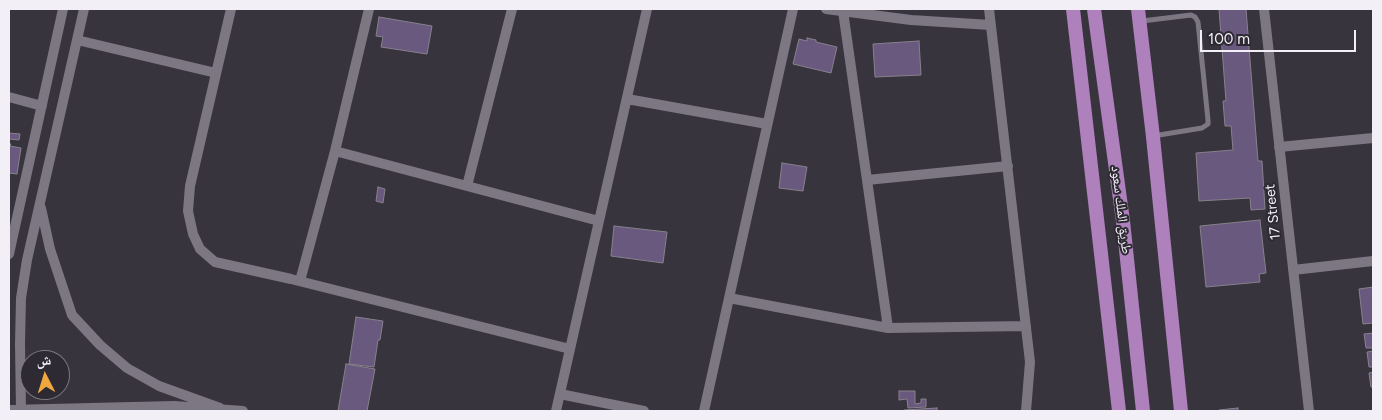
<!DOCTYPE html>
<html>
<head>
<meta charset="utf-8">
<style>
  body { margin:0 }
  #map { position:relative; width:1382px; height:420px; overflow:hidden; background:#38343e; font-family:Figtree,"Noto Naskh Arabic",sans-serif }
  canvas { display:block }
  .frame { position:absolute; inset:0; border:10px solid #f2eff6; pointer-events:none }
  .north { position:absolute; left:20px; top:350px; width:50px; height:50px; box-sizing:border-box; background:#2e2a34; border:1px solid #7c7982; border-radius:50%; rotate:355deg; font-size:14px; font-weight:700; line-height:20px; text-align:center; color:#f2eff6 }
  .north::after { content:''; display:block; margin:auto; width:18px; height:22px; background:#efa73e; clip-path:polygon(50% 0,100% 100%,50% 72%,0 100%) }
  .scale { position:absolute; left:1200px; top:30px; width:156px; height:22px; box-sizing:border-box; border:2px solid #f2eff6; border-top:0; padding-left:6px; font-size:15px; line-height:18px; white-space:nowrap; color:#f2eff6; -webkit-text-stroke:4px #2e2a34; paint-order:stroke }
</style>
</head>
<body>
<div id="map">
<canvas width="1382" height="420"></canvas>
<div class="frame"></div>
<div class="north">ش</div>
<div class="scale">100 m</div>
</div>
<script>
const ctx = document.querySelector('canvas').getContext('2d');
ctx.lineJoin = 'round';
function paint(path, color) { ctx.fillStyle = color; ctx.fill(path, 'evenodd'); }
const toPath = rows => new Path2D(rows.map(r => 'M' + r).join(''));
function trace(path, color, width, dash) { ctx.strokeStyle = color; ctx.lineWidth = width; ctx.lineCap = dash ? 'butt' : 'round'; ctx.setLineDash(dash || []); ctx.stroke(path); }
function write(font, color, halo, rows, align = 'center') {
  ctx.font = font + ' Figtree,"Noto Naskh Arabic",sans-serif'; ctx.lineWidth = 4; ctx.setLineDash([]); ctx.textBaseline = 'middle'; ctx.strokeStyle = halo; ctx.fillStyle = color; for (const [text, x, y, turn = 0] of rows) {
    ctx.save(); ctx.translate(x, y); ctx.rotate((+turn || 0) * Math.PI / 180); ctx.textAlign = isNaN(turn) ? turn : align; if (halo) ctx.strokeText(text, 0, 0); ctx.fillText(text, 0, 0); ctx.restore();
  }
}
const building = toPath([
  [1219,9,1246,9,1258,161,1262,161,1265,209,1251,210,1250,198,1199,201,1196,153,1233,150,1231,126,1225,126,1223,101,1226,101,1219,9],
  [379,17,432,26,427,54,381,47,383,37,376,36,379,17],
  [807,38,816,40,816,42,837,47,831,73,793,64,799,39,807,41,807,38],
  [919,41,921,75,875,77,873,44,919,41],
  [9,133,20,134,19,140,9,139,9,133],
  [9,144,11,144,10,146,21,148,17,174,9,173,9,144],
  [782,163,807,167,803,191,779,188,782,163],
  [378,187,385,189,383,203,376,201,378,187],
  [1260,220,1266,273,1259,274,1260,282,1206,287,1200,226,1260,220],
  [614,226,667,232,663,263,611,256,614,226],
  [1373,287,1373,323,1363,324,1359,289,1373,287],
  [356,317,383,321,380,340,378,340,374,367,349,364,356,317],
  [1373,333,1373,348,1366,348,1364,334,1373,333],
  [1373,351,1373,367,1369,367,1367,352,1373,351],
  [346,364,375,369,367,411,338,411,346,364],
  [1373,372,1373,387,1371,387,1369,373,1373,372],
  [899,391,915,391,915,404,921,403,921,399,926,399,926,407,908,408,907,399,899,400,899,391],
  [937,408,937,411,904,411,904,410,937,408],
  [1238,408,1238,411,1219,411,1219,410,1238,408]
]);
const service = toPath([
  [1142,21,1191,15,1195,17,1198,22,1208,120,1208,124,1202,128,1153,136]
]);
const minor = toPath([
  [231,9,190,186,188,211,193,234,200,249,215,262,291,279,570,349],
  [826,9,911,20,991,25],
  [989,9,1030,362,1026,411],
  [1264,9,1309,411],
  [843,11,888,328],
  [77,40,216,73],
  [9,97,42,106],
  [627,99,767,124],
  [1279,147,1373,138],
  [335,151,599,221],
  [867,180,1008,166],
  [467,186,512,9],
  [41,208,50,249,72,315,100,345,127,368,159,386,220,408],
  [9,254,63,9],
  [1293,270,1373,261],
  [300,281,335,151,369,9],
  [729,298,888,328,1026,326],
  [560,394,644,411],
  [9,410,174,406,243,411],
  [21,411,20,344,21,298,27,260,84,9],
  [556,411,647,9],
  [704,411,793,9]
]);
const primary = toPath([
  [1073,9,1119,411],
  [1094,9,1123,221,1143,411],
  [1138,9,1153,137,1181,411]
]);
const streetNames = [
  ["طريق الملك سعود",1121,210,83],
  ["17 Street",1273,212,-96]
];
paint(building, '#6a597e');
trace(building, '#87818d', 1);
trace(service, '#7c7783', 5);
trace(minor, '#7c7783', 10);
trace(primary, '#ae81bc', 14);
write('14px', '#f2eff6', '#2e2a34', streetNames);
</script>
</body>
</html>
